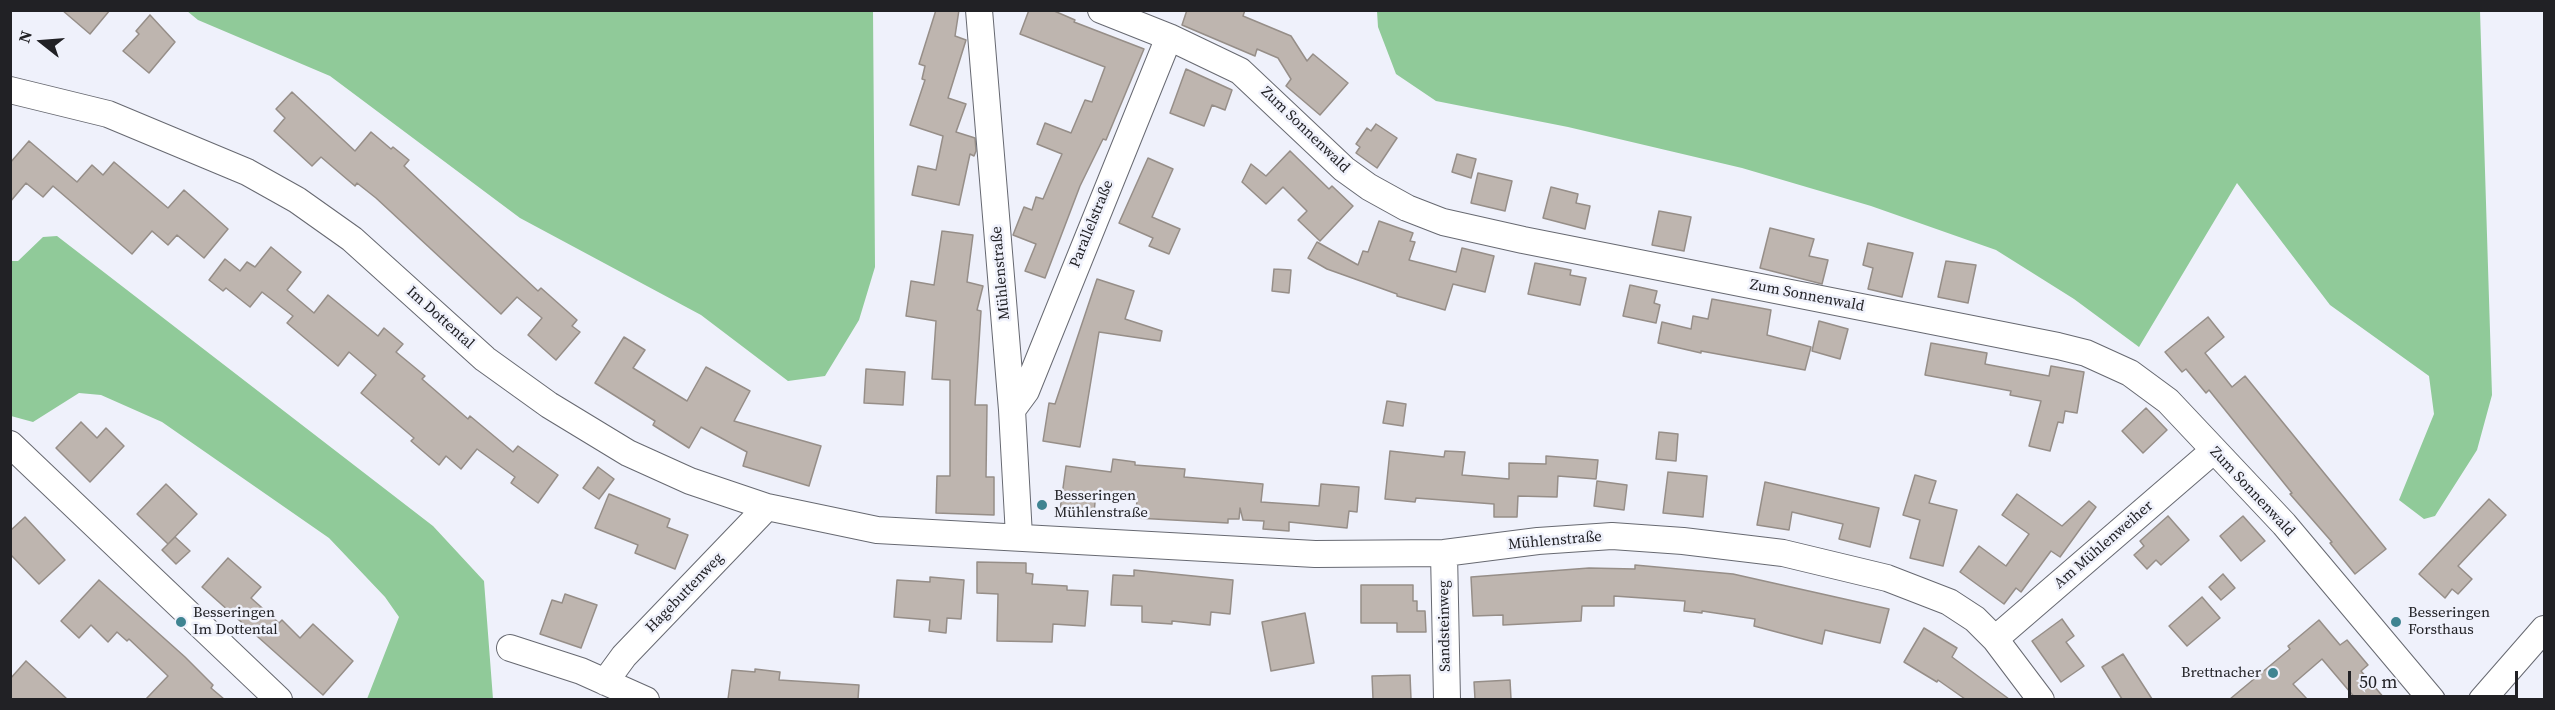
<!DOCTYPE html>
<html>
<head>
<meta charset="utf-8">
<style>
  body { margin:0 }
  #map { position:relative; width:2555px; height:710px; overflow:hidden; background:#eff1fb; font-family:"Source Serif 4",serif }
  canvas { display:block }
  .frame { position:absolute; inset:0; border:12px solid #212125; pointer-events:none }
  .north { position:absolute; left:12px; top:12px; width:60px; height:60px; -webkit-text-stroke:4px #eff1fb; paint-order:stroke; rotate:287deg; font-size:16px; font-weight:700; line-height:24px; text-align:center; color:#212125 }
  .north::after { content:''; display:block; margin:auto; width:21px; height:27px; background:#212125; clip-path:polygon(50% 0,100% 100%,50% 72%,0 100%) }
  .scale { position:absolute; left:2348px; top:671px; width:170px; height:27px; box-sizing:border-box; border:3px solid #212125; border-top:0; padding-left:8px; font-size:18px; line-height:21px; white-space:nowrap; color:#212125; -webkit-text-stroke:4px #eff1fb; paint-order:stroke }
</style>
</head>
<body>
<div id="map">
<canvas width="2555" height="710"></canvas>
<div class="frame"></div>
<div class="north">N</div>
<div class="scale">50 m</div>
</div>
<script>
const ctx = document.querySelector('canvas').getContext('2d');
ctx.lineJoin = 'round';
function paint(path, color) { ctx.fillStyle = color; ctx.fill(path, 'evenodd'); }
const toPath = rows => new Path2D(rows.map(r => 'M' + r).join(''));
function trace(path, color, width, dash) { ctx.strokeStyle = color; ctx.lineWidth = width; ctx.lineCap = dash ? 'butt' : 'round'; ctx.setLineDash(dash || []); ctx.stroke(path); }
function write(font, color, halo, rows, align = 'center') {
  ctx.font = font + ' "Source Serif 4",serif'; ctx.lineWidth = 5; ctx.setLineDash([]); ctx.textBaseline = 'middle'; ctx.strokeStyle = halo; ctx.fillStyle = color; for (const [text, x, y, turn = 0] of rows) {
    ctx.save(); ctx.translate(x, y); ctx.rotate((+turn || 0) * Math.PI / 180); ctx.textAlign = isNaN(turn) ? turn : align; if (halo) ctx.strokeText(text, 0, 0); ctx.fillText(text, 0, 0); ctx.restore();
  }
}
const forest = toPath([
  [187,11,873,11,875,267,859,320,825,376,788,381,701,315,520,218,330,76,198,20],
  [1377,11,2480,11,2492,395,2477,450,2435,516,2424,519,2399,500,2434,414,2429,376,2330,305,2237,183,2139,347,2074,299,1996,250,1871,206,1742,168,1568,127,1436,101,1396,74,1378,27],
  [57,236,433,526,484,581,493,699,367,699,399,617,385,597,329,538,162,422,101,395,79,393,33,422,11,416,11,261,18,261,43,237]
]);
const building = toPath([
  [62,10,110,10,90,34,62,10],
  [936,10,959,10,955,36,966,40,948,98,966,104,956,132,975,138,976,151,974,156,970,154,959,205,912,195,918,166,936,170,943,136,910,125,925,80,922,79,925,66,919,64,936,10],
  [1029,10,1052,10,1075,20,1074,22,1144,49,1106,140,1103,139,1080,186,1045,278,1025,271,1036,244,1013,235,1024,207,1032,210,1036,197,1043,199,1062,154,1037,144,1045,123,1071,133,1085,100,1092,102,1105,67,1020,34,1029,10],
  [1187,10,1245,10,1243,16,1291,36,1307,61,1313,54,1348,83,1320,115,1286,86,1291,79,1278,58,1257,49,1255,56,1182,25,1187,10],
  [150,15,175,42,149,73,123,51,139,34,136,31,150,15],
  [1186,69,1232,90,1225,110,1212,105,1204,126,1170,113,1186,69],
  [292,92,355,151,371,132,391,149,393,147,409,160,404,166,452,211,538,291,541,288,577,320,572,326,580,332,556,360,528,335,542,318,517,297,501,314,376,198,357,183,355,186,321,157,312,166,274,131,285,118,276,109,292,92],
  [1376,124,1397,138,1377,168,1356,153,1360,147,1356,144,1367,128,1371,131,1376,124],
  [29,141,77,182,92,165,103,175,114,162,168,208,184,190,228,229,204,258,177,235,168,245,152,231,132,254,53,186,43,197,26,183,10,202,10,163,29,141],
  [1290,151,1329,189,1332,186,1353,206,1320,241,1298,220,1307,211,1283,187,1266,204,1242,182,1251,164,1266,176,1290,151],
  [1457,154,1476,159,1471,178,1452,172,1457,154],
  [1148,158,1173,169,1152,217,1180,229,1169,254,1149,246,1153,238,1119,223,1148,158],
  [1478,173,1512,181,1505,211,1471,203,1478,173],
  [1551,187,1578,194,1576,203,1590,206,1585,229,1543,218,1551,187],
  [1659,211,1691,217,1684,251,1652,245,1659,211],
  [1379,221,1413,233,1410,241,1415,242,1409,260,1456,272,1462,248,1494,256,1485,292,1453,284,1445,310,1397,296,1397,294,1327,269,1308,258,1317,242,1358,265,1363,251,1368,252,1379,221],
  [1770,228,1814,239,1809,256,1828,260,1822,284,1760,268,1770,228],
  [942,231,973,235,967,282,983,286,977,310,981,311,975,405,987,405,986,477,994,477,994,515,936,513,937,476,950,476,950,380,932,379,936,321,906,316,911,281,934,285,942,231],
  [1868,243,1913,253,1902,297,1868,289,1873,268,1863,265,1868,243],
  [271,247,301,272,287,290,314,313,328,295,378,336,384,328,403,344,396,352,425,376,422,379,468,419,470,416,513,452,518,446,558,475,538,503,511,483,515,477,477,449,461,469,446,456,439,465,411,441,414,438,361,393,376,375,349,352,338,366,287,323,293,316,262,292,250,307,226,288,223,291,209,280,225,259,240,271,247,262,255,267,271,247],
  [1946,261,1976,265,1968,303,1938,297,1946,261],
  [1535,263,1571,270,1570,275,1586,278,1580,305,1528,294,1535,263],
  [1274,269,1291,270,1289,293,1272,291,1274,269],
  [1097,279,1134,291,1125,319,1162,331,1160,341,1099,332,1080,447,1043,441,1049,403,1055,404,1097,279],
  [1630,285,1657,291,1654,303,1660,305,1656,323,1623,316,1630,285],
  [1712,299,1771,310,1767,335,1811,347,1805,370,1701,351,1701,353,1658,343,1662,322,1691,329,1693,316,1708,319,1712,299],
  [2208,317,2224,337,2205,353,2232,387,2245,376,2386,549,2355,574,2330,543,2332,542,2290,494,2292,493,2209,390,2206,393,2186,369,2182,372,2165,352,2208,317],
  [1819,321,1848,329,1840,359,1812,351,1819,321],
  [624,337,645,350,633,368,687,401,706,367,750,391,734,421,821,446,809,486,743,466,747,452,701,427,689,448,653,425,655,421,595,383,624,337],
  [1931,343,1987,353,1985,364,1990,365,2049,376,2051,366,2084,372,2077,413,2065,411,2063,423,2058,422,2050,451,2029,446,2041,401,2010,395,2011,391,1925,375,1931,343],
  [866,369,905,372,903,405,864,403,866,369],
  [1387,401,1406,404,1403,426,1383,423,1387,401],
  [2146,408,2167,430,2143,453,2122,431,2146,408],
  [81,422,97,438,106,428,124,446,90,482,56,448,81,422],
  [1659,432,1678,434,1676,461,1656,459,1659,432],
  [1390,451,1444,457,1445,451,1465,452,1462,475,1509,479,1509,463,1546,464,1546,456,1598,460,1596,479,1558,476,1557,497,1518,496,1517,517,1494,517,1494,504,1416,498,1415,502,1385,499,1390,451],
  [1113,459,1135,462,1135,465,1185,469,1184,477,1263,484,1261,502,1319,506,1321,484,1359,487,1357,512,1349,511,1347,528,1289,522,1289,531,1263,529,1264,521,1243,520,1240,508,1239,519,1228,519,1228,523,1136,518,1137,497,1096,492,1094,513,1060,510,1066,466,1111,472,1113,459],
  [598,467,614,479,599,499,583,488,598,467],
  [1668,472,1707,476,1703,517,1663,513,1668,472],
  [1915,475,1936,481,1929,503,1957,510,1943,566,1910,558,1920,520,1903,515,1915,475],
  [1597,481,1627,485,1624,510,1594,506,1597,481],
  [1765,482,1879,508,1870,547,1839,539,1843,524,1792,512,1789,530,1757,525,1765,482],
  [166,484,197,514,168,544,137,514,166,484],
  [609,494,670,519,667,527,688,535,675,569,635,553,638,545,595,528,609,494],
  [2017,494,2062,526,2089,501,2096,507,2060,557,2051,551,2021,592,2016,588,2004,604,1960,572,1979,546,2006,566,2029,534,2002,515,2017,494],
  [2489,499,2506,515,2458,566,2472,579,2458,594,2452,589,2445,598,2419,574,2489,499],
  [2168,516,2189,540,2161,565,2156,560,2147,569,2134,555,2144,546,2140,541,2168,516],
  [2243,516,2265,541,2241,561,2220,536,2243,516],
  [25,517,65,560,39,584,10,554,10,531,25,517],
  [175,537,190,551,176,564,162,550,175,537],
  [228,558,261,587,251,598,279,623,282,620,300,638,313,624,353,661,323,695,202,587,228,558],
  [977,562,1026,563,1026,573,1033,574,1032,584,1067,586,1067,590,1088,591,1085,626,1053,624,1052,642,997,641,998,594,977,593,977,562],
  [1635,565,1733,574,1889,609,1880,643,1825,630,1822,644,1754,626,1755,619,1702,611,1702,613,1684,611,1685,601,1614,596,1614,606,1582,606,1581,621,1503,625,1503,615,1473,616,1471,577,1589,568,1635,569,1635,565],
  [1134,570,1233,580,1230,614,1211,612,1210,625,1172,621,1172,624,1142,622,1142,606,1111,605,1113,575,1134,576,1134,570],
  [2223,574,2235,588,2221,600,2209,587,2223,574],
  [930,577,964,580,961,619,947,618,946,633,929,631,930,620,894,617,897,580,930,582,930,577],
  [99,580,185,657,213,685,211,688,224,699,146,699,168,676,129,639,127,641,117,632,108,642,91,625,79,638,61,621,99,580],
  [1361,585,1413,585,1413,601,1417,601,1417,611,1425,611,1426,632,1397,632,1397,623,1361,623,1361,585],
  [565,594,597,605,581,648,540,634,552,600,562,603,565,594],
  [2202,597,2220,618,2187,646,2169,626,2202,597],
  [1305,613,1314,663,1271,671,1262,622,1305,613],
  [2062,619,2074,636,2066,642,2084,666,2061,682,2032,641,2062,619],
  [2319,620,2340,645,2347,640,2368,665,2361,671,2385,699,2356,699,2322,659,2293,684,2307,699,2230,699,2290,649,2288,646,2319,620],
  [1924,628,1957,648,1952,657,2009,699,1965,699,1938,680,1937,682,1904,662,1924,628],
  [2123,654,2152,699,2122,699,2102,667,2123,654],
  [26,661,67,699,10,699,10,679,26,661],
  [755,669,780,672,779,680,859,685,858,699,728,699,732,670,755,672,755,669],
  [1410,675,1411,699,1373,699,1372,676,1410,675],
  [1510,680,1511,699,1475,699,1474,682,1510,680]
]);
const minor = toPath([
  [979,10,1012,410,1019,536],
  [1101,10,1169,37,1240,71,1344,169,1369,187,1407,208,1443,222,1523,240,2058,346,2086,353,2130,373,2168,401,2284,524,2432,700],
  [10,90,108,114,247,172,297,200,352,239,485,359,549,405,628,453,690,481,767,507,877,530,1315,554,1444,553,1538,541,1612,536,1683,541,1783,553,1887,578,1949,602,1975,619,1995,639,2041,700],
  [1012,410,1026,391,1169,37],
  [10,444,279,700],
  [1444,553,1447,700],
  [1995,639,2213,451],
  [510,648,581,671,646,700],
  [605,682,624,656,767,507],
  [2482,700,2544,629]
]);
const markers = [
  [1042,505,6,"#3f8491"],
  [181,622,6,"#3f8491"],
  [2396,622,6,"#3f8491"],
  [2273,673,6,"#3f8491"]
];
const streetNames = [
  ["Zum Sonnenwald",1305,130,44],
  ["Parallelstraße",1092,224,-68],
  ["Mühlenstraße",1001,273,-95],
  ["Zum Sonnenwald",1807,296,11],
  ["Im Dottental",440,318,42],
  ["Zum Sonnenwald",2252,492,47],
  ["Mühlenstraße",1555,541,-5],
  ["Am Mühlenweiher",2104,545,-41],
  ["Hagebuttenweg",685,593,-46],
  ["Sandsteinweg",1445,626,-91]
];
const poiNames = [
  ["Besseringen",1054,496],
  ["Mühlenstraße",1054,513],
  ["Besseringen",193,613],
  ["Im Dottental",193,630],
  ["Besseringen",2408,613],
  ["Forsthaus",2408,630],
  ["Brettnacher",2261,673,"right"]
];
paint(forest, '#90ca99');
paint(building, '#beb5af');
trace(building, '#968e88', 1.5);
trace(minor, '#676971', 28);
trace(minor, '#fff', 26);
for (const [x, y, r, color] of markers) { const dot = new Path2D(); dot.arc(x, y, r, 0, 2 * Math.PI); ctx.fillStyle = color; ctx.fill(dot); trace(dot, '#eff1fb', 2); }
write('15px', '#212125', '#eff1fb', streetNames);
write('15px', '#212125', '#eff1fb', poiNames, 'left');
</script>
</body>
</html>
